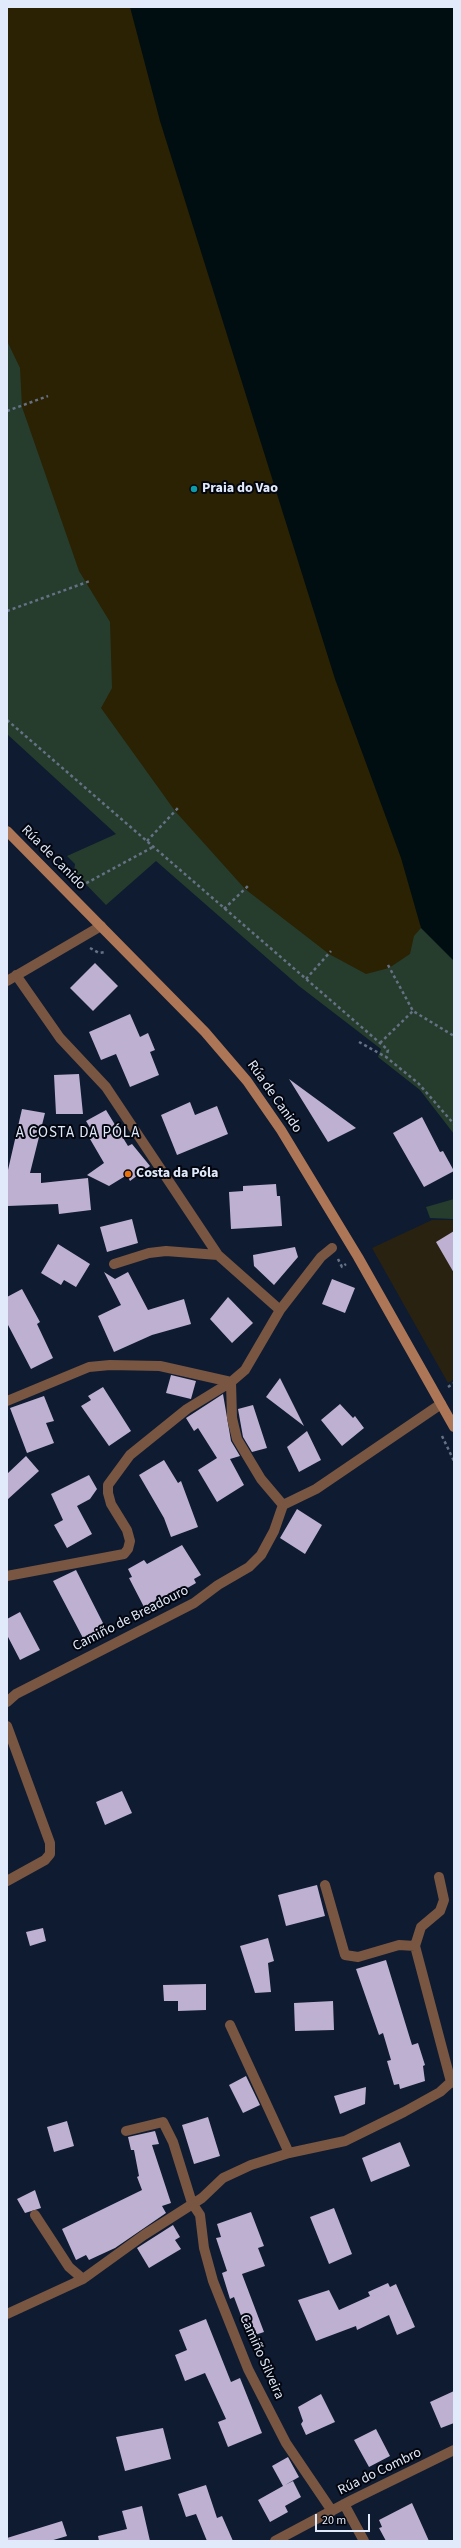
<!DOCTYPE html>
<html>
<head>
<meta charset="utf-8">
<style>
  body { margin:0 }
  #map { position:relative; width:461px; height:2548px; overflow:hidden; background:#0f1b31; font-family:"Source Sans 3",sans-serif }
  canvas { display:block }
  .frame { position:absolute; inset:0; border:8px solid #e1eafa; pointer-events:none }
  .scale { position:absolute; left:315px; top:2514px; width:55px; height:18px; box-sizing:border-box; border:2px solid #e1eafa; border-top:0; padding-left:5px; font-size:12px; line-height:14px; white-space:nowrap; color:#e1eafa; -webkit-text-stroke:3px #03060f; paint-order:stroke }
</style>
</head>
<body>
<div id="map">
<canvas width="461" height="2548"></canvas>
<div class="frame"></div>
<div class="scale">20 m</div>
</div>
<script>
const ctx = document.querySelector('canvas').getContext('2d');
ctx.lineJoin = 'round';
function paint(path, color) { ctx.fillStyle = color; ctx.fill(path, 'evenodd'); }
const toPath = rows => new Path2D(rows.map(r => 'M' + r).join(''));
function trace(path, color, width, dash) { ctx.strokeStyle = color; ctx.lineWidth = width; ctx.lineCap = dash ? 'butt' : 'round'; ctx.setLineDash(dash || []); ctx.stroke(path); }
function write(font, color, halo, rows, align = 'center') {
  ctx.font = font + ' "Source Sans 3",sans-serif'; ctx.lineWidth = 4; ctx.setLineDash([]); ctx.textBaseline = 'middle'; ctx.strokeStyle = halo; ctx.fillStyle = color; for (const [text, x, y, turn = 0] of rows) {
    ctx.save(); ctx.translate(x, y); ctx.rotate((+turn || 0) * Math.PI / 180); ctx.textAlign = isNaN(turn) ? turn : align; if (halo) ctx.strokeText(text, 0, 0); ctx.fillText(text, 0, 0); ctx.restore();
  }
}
const commercial = toPath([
  [432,1220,454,1220,454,1379,448,1383,372,1248]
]);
const green = toPath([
  [7,7,454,744,454,1134,420,1090,378,1057,381,1049,299,986,156,861,106,905,74,872,75,864,67,856,116,834,7,734],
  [454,1199,454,1219,430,1218,426,1207]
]);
const sand = toPath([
  [7,7,239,7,421,928,414,936,410,954,389,968,366,974,329,954,245,889,175,811,101,708,112,688,110,622,79,571,22,407,20,368,7,341]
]);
const water = toPath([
  [130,7,454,7,454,961,421,928,401,858,335,679,160,121]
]);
const building = toPath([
  [95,963,118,986,93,1011,70,988],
  [130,1014,140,1037,148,1033,155,1050,150,1052,159,1075,130,1087,116,1054,101,1060,89,1032],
  [79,1074,83,1114,56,1114,54,1075],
  [289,1079,356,1128,328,1142],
  [190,1102,195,1115,217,1106,228,1134,177,1155,161,1115],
  [22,1109,45,1113,30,1173,41,1173,41,1183,88,1178,91,1210,59,1214,58,1204,8,1206,8,1170],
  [106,1110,128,1146,132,1144,150,1166,130,1181,127,1175,109,1186,87,1175,104,1163,90,1139,95,1136,86,1121],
  [422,1117,440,1152,443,1151,454,1171,424,1187,393,1133],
  [276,1184,277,1196,280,1196,282,1226,231,1229,229,1192,243,1191,243,1186],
  [132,1219,138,1243,107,1252,100,1227],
  [454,1231,454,1273,436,1242],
  [58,1244,90,1264,76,1287,64,1280,61,1285,41,1273],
  [295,1247,298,1257,274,1285,254,1266,253,1255],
  [104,1272,115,1279,128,1272,148,1310,184,1299,191,1324,152,1335,114,1352,98,1316,121,1305],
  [332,1279,355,1288,345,1313,322,1304],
  [22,1289,40,1322,37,1324,53,1358,31,1369,7,1323,7,1297],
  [228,1297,253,1323,232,1343,210,1319],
  [171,1375,196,1381,191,1399,166,1393],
  [280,1378,304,1426,266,1397],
  [103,1387,131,1431,109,1446,81,1406,91,1400,88,1396],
  [223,1394,231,1441,240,1456,230,1459,244,1485,217,1502,198,1470,217,1458,198,1428,194,1431,186,1418],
  [44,1396,54,1421,46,1423,54,1443,27,1453,10,1408],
  [340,1404,353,1418,355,1416,364,1428,342,1446,321,1420],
  [253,1405,267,1448,252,1452,243,1437,238,1409],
  [307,1431,321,1460,299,1472,287,1447],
  [26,1456,39,1471,7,1500,7,1474],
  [164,1460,178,1483,181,1481,198,1527,171,1537,164,1518,139,1475],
  [89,1475,97,1489,90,1499,77,1506,92,1534,67,1548,54,1525,63,1520,51,1494],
  [297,1509,322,1525,305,1554,280,1538],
  [182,1545,201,1575,194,1579,196,1583,184,1590,182,1587,144,1607,129,1578,132,1577,128,1569,144,1560,147,1564],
  [76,1570,105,1627,83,1638,53,1581],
  [20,1612,40,1650,20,1660,7,1635,7,1619],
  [122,1791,132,1813,105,1825,96,1802],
  [317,1885,325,1916,286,1926,278,1895],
  [43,1928,46,1941,30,1946,26,1932],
  [268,1938,274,1961,268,1963,271,1992,255,1993,240,1946],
  [386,1960,412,2045,418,2043,425,2065,423,2066,425,2081,400,2089,399,2084,394,2085,387,2061,391,2060,383,2033,379,2035,356,1969],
  [206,1984,206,2010,178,2011,178,2001,164,2001,163,1985],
  [333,2001,334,2030,295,2031,294,2003],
  [246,2076,260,2105,243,2113,229,2085],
  [366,2087,365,2104,340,2114,334,2096],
  [208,2117,220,2156,194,2164,182,2125],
  [67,2121,74,2146,54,2152,47,2127],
  [155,2131,159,2144,152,2145,171,2203,162,2206,166,2213,115,2248,89,2260,86,2255,76,2260,62,2229,142,2190,137,2177,139,2176,134,2150,131,2150,128,2137],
  [400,2142,410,2166,371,2182,362,2158],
  [35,2190,41,2208,25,2213,17,2199],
  [334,2208,352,2254,329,2264,310,2217],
  [251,2212,264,2246,258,2248,265,2266,242,2274,264,2332,249,2337,234,2297,230,2299,222,2273,227,2271,216,2238,221,2237,217,2224],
  [173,2225,180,2237,175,2240,181,2249,149,2268,137,2248],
  [388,2283,390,2287,396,2284,415,2327,397,2335,389,2315,357,2330,356,2326,316,2341,298,2300,329,2290,339,2310,370,2296,368,2292],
  [206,2319,231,2382,240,2378,262,2433,228,2447,218,2422,226,2419,205,2373,185,2381,175,2355,187,2350,179,2330],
  [454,2391,454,2423,441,2428,430,2402],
  [321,2394,335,2422,306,2435,301,2424,303,2421,298,2407],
  [163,2428,171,2459,125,2471,116,2437],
  [376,2429,390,2456,369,2467,354,2440],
  [288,2457,299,2477,285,2485,293,2481,301,2497,285,2506,288,2512,270,2522,258,2500,283,2486,272,2466],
  [206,2485,217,2518,222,2516,233,2541,207,2541,196,2514,186,2517,178,2494],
  [412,2503,429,2541,386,2541,379,2528,382,2527,379,2520],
  [142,2506,150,2541,99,2541,98,2536,127,2529,122,2511],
  [62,2521,67,2536,50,2541,8,2541,7,2538]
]);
const path = toPath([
  [7,411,48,396],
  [7,611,90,581],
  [7,720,380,1043,388,1050,386,1057],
  [147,841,178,808],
  [81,886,153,847],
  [224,909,248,886],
  [90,948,99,953,106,952],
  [388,965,413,1011,454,1036],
  [306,979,331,951],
  [359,1042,386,1057,418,1083,454,1124],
  [380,1043,413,1011],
  [338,1259,342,1267,346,1264],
  [448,1387,454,1383],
  [442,1436,454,1461]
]);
const minor = toPath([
  [7,981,101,926],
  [114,1264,149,1253,166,1251,218,1255],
  [280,1310,321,1257,332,1248],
  [231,1382,232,1418,237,1439,261,1479,283,1505],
  [7,1401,89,1367,110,1365,160,1366,231,1382],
  [7,1576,124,1554,128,1549,130,1541,127,1530,111,1504,108,1493,108,1485,130,1455,187,1409,231,1382,245,1370,280,1310,218,1255,106,1087,60,1038,16,975],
  [7,1702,16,1694,194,1603,218,1585,249,1567,261,1555,274,1531,283,1505,316,1489,441,1404],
  [7,1726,50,1843,50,1854,45,1860,7,1881],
  [439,1877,444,1900,440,1911,421,1927,415,1946,451,2082],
  [325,1885,345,1955,358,1957,399,1945,415,1946],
  [230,2025,289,2153],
  [126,2131,163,2122,173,2142,192,2203,200,2215,204,2248,213,2281,248,2369,286,2443,332,2511],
  [35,2215,69,2267,83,2279],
  [7,2314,83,2279,144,2235,202,2198,223,2178,251,2165,289,2153,345,2141,404,2112,440,2092,451,2082,454,2083],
  [344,2504,364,2541],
  [275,2541,352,2500,454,2450]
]);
const secondary = toPath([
  [7,831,205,1032,247,1081,281,1130,358,1257,454,1427]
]);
const markers = [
  [194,489,4,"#0f9aa8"],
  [128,1174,4,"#e8710a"]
];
const poiNames = [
  ["Praia do Vao",202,489],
  ["Costa da Póla",136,1174]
];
const streetNames = [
  ["Rúa de Canido",53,858,45],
  ["Rúa de Canido",274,1097,55],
  ["Camiño de Breadouro",131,1619,-27],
  ["Camiño Silveira",261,2357,66],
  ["Rúa do Combro",380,2472,-26]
];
const neighbourhoodNames = [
  ["A COSTA DA PÓLA",78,1134]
];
paint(commercial, '#292211');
paint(green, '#263d2e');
paint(sand, '#2a2202');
paint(water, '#000d11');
paint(building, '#bdb0d0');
trace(path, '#667185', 2.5, [3, 3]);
trace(minor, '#785642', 10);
trace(secondary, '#ad7656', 10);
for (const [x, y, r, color] of markers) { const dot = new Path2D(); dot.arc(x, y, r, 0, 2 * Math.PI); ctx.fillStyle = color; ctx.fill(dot); trace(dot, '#03060f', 1.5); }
write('bold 14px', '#e1eafa', '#03060f', poiNames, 'left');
write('14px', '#e1eafa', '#03060f', streetNames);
ctx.letterSpacing = '1px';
write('15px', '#e1eafa', '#03060f', neighbourhoodNames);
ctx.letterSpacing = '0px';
</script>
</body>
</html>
